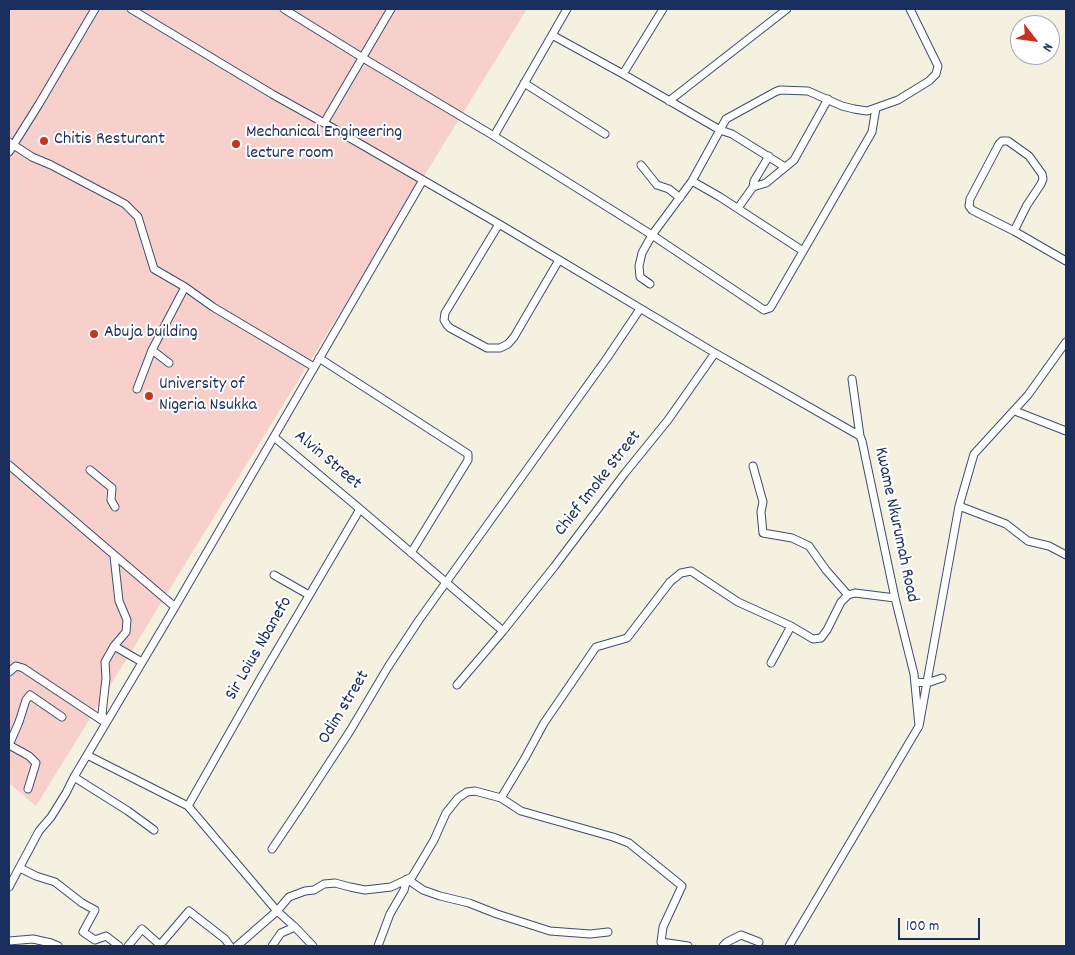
<!DOCTYPE html>
<html>
<head>
<meta charset="utf-8">
<style>
  body { margin:0 }
  #map { position:relative; width:1075px; height:955px; overflow:hidden; background:#f5f1e1; font-family:Dekko,sans-serif }
  canvas { display:block }
  .frame { position:absolute; inset:0; border:10px solid #1b2f5e; pointer-events:none }
  .north { position:absolute; left:1010px; top:15px; width:50px; height:50px; box-sizing:border-box; background:#fff; border:1px solid #a4acbf; border-radius:50%; rotate:120deg; font-size:14px; font-weight:700; line-height:20px; text-align:center; color:#1b2f5e }
  .north::after { content:''; display:block; margin:auto; width:18px; height:22px; background:#c8321e; clip-path:polygon(50% 0,100% 100%,50% 72%,0 100%) }
  .scale { position:absolute; left:898px; top:918px; width:82px; height:22px; box-sizing:border-box; border:2px solid #1b2f5e; border-top:0; padding-left:6px; font-size:15px; line-height:18px; white-space:nowrap; color:#1b2f5e; -webkit-text-stroke:4px #fff; paint-order:stroke }
</style>
</head>
<body>
<div id="map">
<canvas width="1075" height="955"></canvas>
<div class="frame"></div>
<div class="north">N</div>
<div class="scale">100 m</div>
</div>
<script>
const ctx = document.querySelector('canvas').getContext('2d');
ctx.lineJoin = 'round';
function paint(path, color) { ctx.fillStyle = color; ctx.fill(path, 'evenodd'); }
const toPath = rows => new Path2D(rows.map(r => 'M' + r).join(''));
function trace(path, color, width, dash) { ctx.strokeStyle = color; ctx.lineWidth = width; ctx.lineCap = dash ? 'butt' : 'round'; ctx.setLineDash(dash || []); ctx.stroke(path); }
function write(font, color, halo, rows, align = 'center') {
  ctx.font = font + ' Dekko,sans-serif'; ctx.lineWidth = 4; ctx.setLineDash([]); ctx.textBaseline = 'middle'; ctx.strokeStyle = halo; ctx.fillStyle = color; for (const [text, x, y, turn = 0] of rows) {
    ctx.save(); ctx.translate(x, y); ctx.rotate((+turn || 0) * Math.PI / 180); ctx.textAlign = isNaN(turn) ? turn : align; if (halo) ctx.strokeText(text, 0, 0); ctx.fillText(text, 0, 0); ctx.restore();
  }
}
const built = toPath([
  [9,9,527,9,36,806,9,783]
]);
const street = toPath([
  [131,9,272,94,324,123],
  [284,9,363,58,494,136,652,235,764,310,770,308,772,305,872,132,876,108],
  [391,9,324,123,499,224,715,353,860,436,862,441,895,598,914,674,919,726],
  [552,35,623,74,720,130,732,134,785,167],
  [623,74,663,9],
  [524,83,605,134],
  [669,101,787,9],
  [494,136,567,9],
  [9,142,32,157,51,165,125,204,138,217,154,269,185,287,213,307,314,367],
  [9,152,39,104,95,9],
  [641,165,657,185,669,189,680,198],
  [692,181,720,197,803,251],
  [753,187,766,183,794,160,828,99],
  [738,208,753,187,754,181,769,156],
  [499,224,445,313,444,320,447,325,450,328,487,348,500,348,508,344,514,337,559,260],
  [1014,231,1027,205,1041,184,1043,179,1042,174,1029,156,1008,141,1002,141,999,144,970,199,969,206,972,210,1014,231,1066,261],
  [650,284,640,277,639,266,642,253,652,235,692,181,726,119,775,92,780,90,808,91,842,106,854,109,867,111,898,100,929,81,936,74,938,66,910,9],
  [152,350,185,287],
  [319,358,468,454,468,460,411,553],
  [852,379,860,436],
  [137,389,152,350,169,363],
  [1015,411,1066,431],
  [274,437,360,509,503,631],
  [9,465,175,607],
  [753,466,763,502,761,512,763,533,792,538,809,546,826,570,848,595],
  [90,470,112,488,111,500,115,507],
  [959,506,1006,524,1028,541,1049,546,1066,555],
  [114,556,119,601,127,620,126,632,114,646,142,662],
  [274,575,309,595],
  [771,663,791,626],
  [9,672,16,666,23,668,106,723],
  [915,682,927,683,942,678],
  [457,685,503,631,554,567,625,473,668,420,715,353],
  [106,723,102,714,106,678,105,662,114,646],
  [9,745,19,722,26,700,30,695,62,717],
  [9,745,29,756,36,763,28,789],
  [87,755,188,806,277,911,295,927,313,946],
  [74,777,128,811,154,830],
  [501,798,525,758,544,723,596,647,627,638,670,582,681,573,691,571,738,602,791,626,813,639,821,638,827,630,841,602,848,595,855,593,895,598],
  [188,806,263,674,360,509],
  [272,849,301,806,350,731,388,667,419,620,607,358,640,309],
  [20,868,36,876,55,882,82,903,95,910,83,932,95,940,106,936,119,946],
  [9,887,39,831,51,817,66,793,74,777,175,607,423,180],
  [9,941,33,939,51,943,58,946],
  [128,946,142,929,160,945,189,911,225,939,230,946],
  [237,946,277,911,289,897,305,891,314,890,324,884,335,883,350,887,365,890,391,887,412,877,434,840,446,813,458,798,467,792,475,791,501,798,521,811,613,837,629,843,682,886,663,927,661,942,688,946],
  [272,946,281,933,295,927],
  [378,946,390,914,404,890,407,879,423,890,440,896,469,903,497,914,550,931,590,934,608,932],
  [723,946,727,942,741,935,759,942],
  [789,946,919,726,959,506,974,454,1028,395,1066,342]
]);
const markers = [
  [44,141,5,"#c8321e"],
  [236,144,5,"#c8321e"],
  [94,334,5,"#c8321e"],
  [149,396,5,"#c8321e"]
];
const poiNames = [
  ["Mechanical Engineering",246,134],
  ["lecture room",246,155],
  ["Chitis Resturant",54,141],
  ["Abuja building",104,334],
  ["University of",159,386],
  ["Nigeria Nsukka",159,407]
];
const streetNames = [
  ["Alvin Street",327,461,40],
  ["Chief Imoke Street",599,484,-52],
  ["Kwame Nkurumah Road",895,525,78],
  ["Sir Loius Nbanefo",260,649,-60],
  ["Odim street",345,708,-59]
];
paint(built, '#f7d0cc');
trace(street, '#3c4c72', 9);
trace(street, '#fff', 7);
for (const [x, y, r, color] of markers) { const dot = new Path2D(); dot.arc(x, y, r, 0, 2 * Math.PI); ctx.fillStyle = color; ctx.fill(dot); trace(dot, '#fff', 2); }
write('18px', '#1b2f5e', '#fff', poiNames, 'left');
write('18px', '#1b2f5e', '#fff', streetNames);
</script>
</body>
</html>
